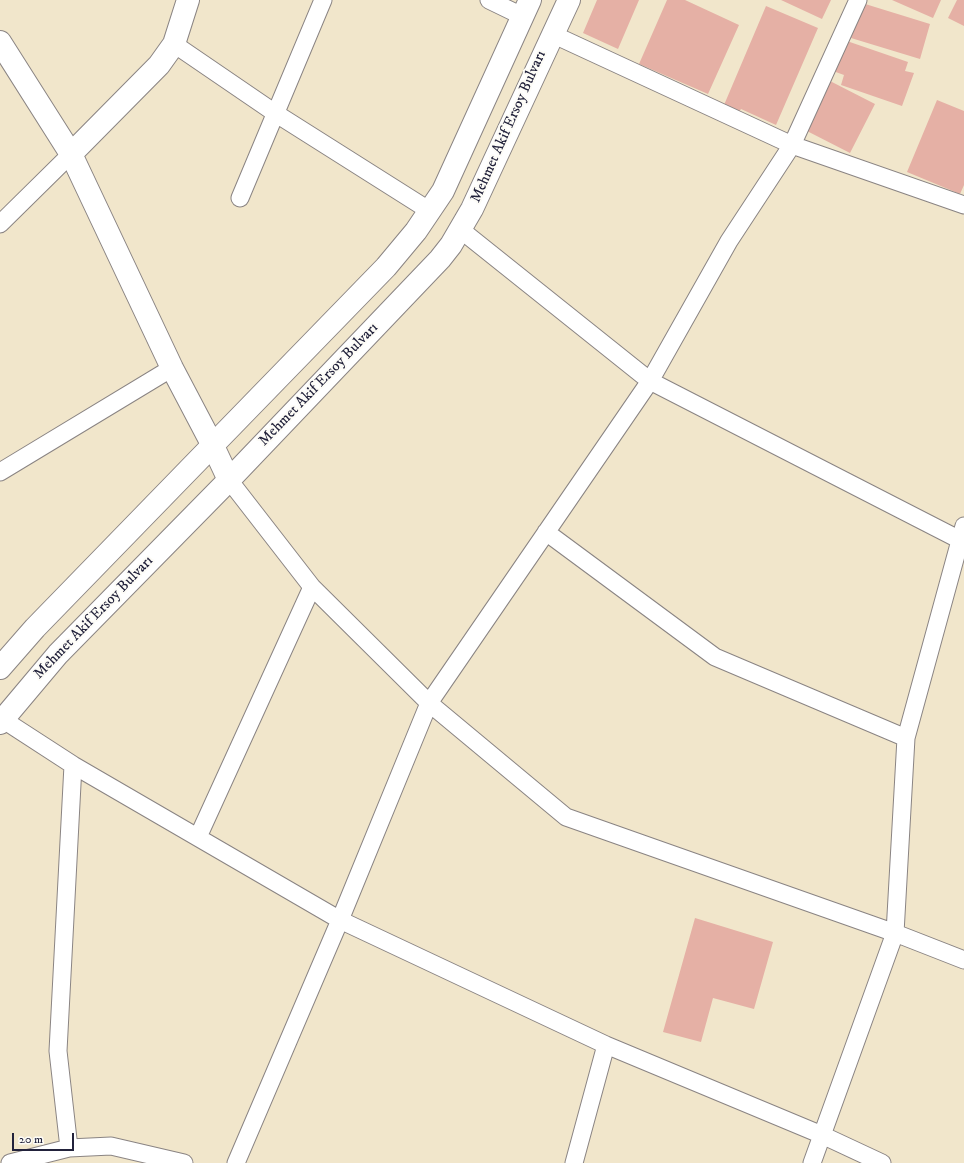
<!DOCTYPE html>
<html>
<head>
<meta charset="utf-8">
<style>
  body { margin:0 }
  #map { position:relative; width:964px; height:1163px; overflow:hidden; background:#f1e6cb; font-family:"IM FELL DW Pica",serif }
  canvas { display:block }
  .scale { position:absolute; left:12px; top:1133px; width:62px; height:18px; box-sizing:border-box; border:2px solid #22223b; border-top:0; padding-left:5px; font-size:12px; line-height:14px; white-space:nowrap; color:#22223b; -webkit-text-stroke:3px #fdfcf7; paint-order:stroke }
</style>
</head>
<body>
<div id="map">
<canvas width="964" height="1163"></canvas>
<div class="scale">20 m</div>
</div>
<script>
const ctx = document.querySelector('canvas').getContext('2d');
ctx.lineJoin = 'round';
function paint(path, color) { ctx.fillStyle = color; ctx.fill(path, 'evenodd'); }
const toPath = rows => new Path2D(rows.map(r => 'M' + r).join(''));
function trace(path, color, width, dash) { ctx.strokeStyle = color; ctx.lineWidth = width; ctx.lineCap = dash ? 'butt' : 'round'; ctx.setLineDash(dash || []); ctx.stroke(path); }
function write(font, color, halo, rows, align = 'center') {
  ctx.font = font + ' "IM FELL DW Pica",serif'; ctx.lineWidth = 4; ctx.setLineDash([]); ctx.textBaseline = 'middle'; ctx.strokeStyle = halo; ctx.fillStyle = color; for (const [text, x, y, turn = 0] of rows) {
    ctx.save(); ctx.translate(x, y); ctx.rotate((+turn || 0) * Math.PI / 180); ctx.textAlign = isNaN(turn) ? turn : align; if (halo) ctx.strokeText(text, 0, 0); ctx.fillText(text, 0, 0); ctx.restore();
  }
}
const building = toPath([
  [597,0,639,0,618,49,583,33],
  [667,0,685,0,739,25,708,94,639,64],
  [781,0,831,0,822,19],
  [892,0,941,0,933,18],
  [957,0,964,0,964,26,948,18],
  [862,3,930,24,920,59,851,38],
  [766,6,818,28,776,125,741,109,739,112,724,105],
  [844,40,908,62,905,71,914,73,902,106,841,85,844,75,833,71],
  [830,81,875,104,850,153,805,130],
  [937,100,964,111,964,185,960,194,907,172],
  [695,918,773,942,754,1009,713,998,701,1042,663,1032]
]);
const street = toPath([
  [489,0,522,16],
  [552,34,792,145,964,205],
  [174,44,275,113,430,211],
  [240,198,323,0],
  [0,224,71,154],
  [461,230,650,381,964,542],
  [0,472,172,368],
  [229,480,312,587,429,703,566,817,895,933,964,960],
  [546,532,715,657,906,738],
  [2,719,73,765,340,920,606,1045,822,1135,882,1163],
  [198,837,312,587],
  [69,1148,58,1051,73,765],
  [10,1163,69,1148,111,1146,184,1163],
  [236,1163,340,920,429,703,650,381,729,241,792,145,858,0],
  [574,1163,606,1045],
  [812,1163,895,933,906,738,964,526]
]);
const secondary = toPath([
  [0,42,71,154,172,368,213,446],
  [71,154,159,65,174,44,188,0]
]);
const primary = toPath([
  [0,668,35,628,386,267,416,231,443,191,530,0],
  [0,723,58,654,229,480,440,259,451,245,472,209,569,0]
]);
const highway = toPath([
  [213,446,229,480]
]);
const streetNames = [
  ["Mehmet Akif Ersoy Bulvarı",509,127,-66],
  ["Mehmet Akif Ersoy Bulvarı",319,385,-46],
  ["Mehmet Akif Ersoy Bulvarı",94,618,-46]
];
paint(building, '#e5b0a5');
trace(street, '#8a8483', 19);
trace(secondary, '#8a8483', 24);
trace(primary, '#8a8483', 24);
trace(highway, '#8a8483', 24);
trace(street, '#fff', 17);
trace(secondary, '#fff', 22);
trace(primary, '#fff', 22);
trace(highway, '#fff', 22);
write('15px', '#22223b', '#fdfcf7', streetNames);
</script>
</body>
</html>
